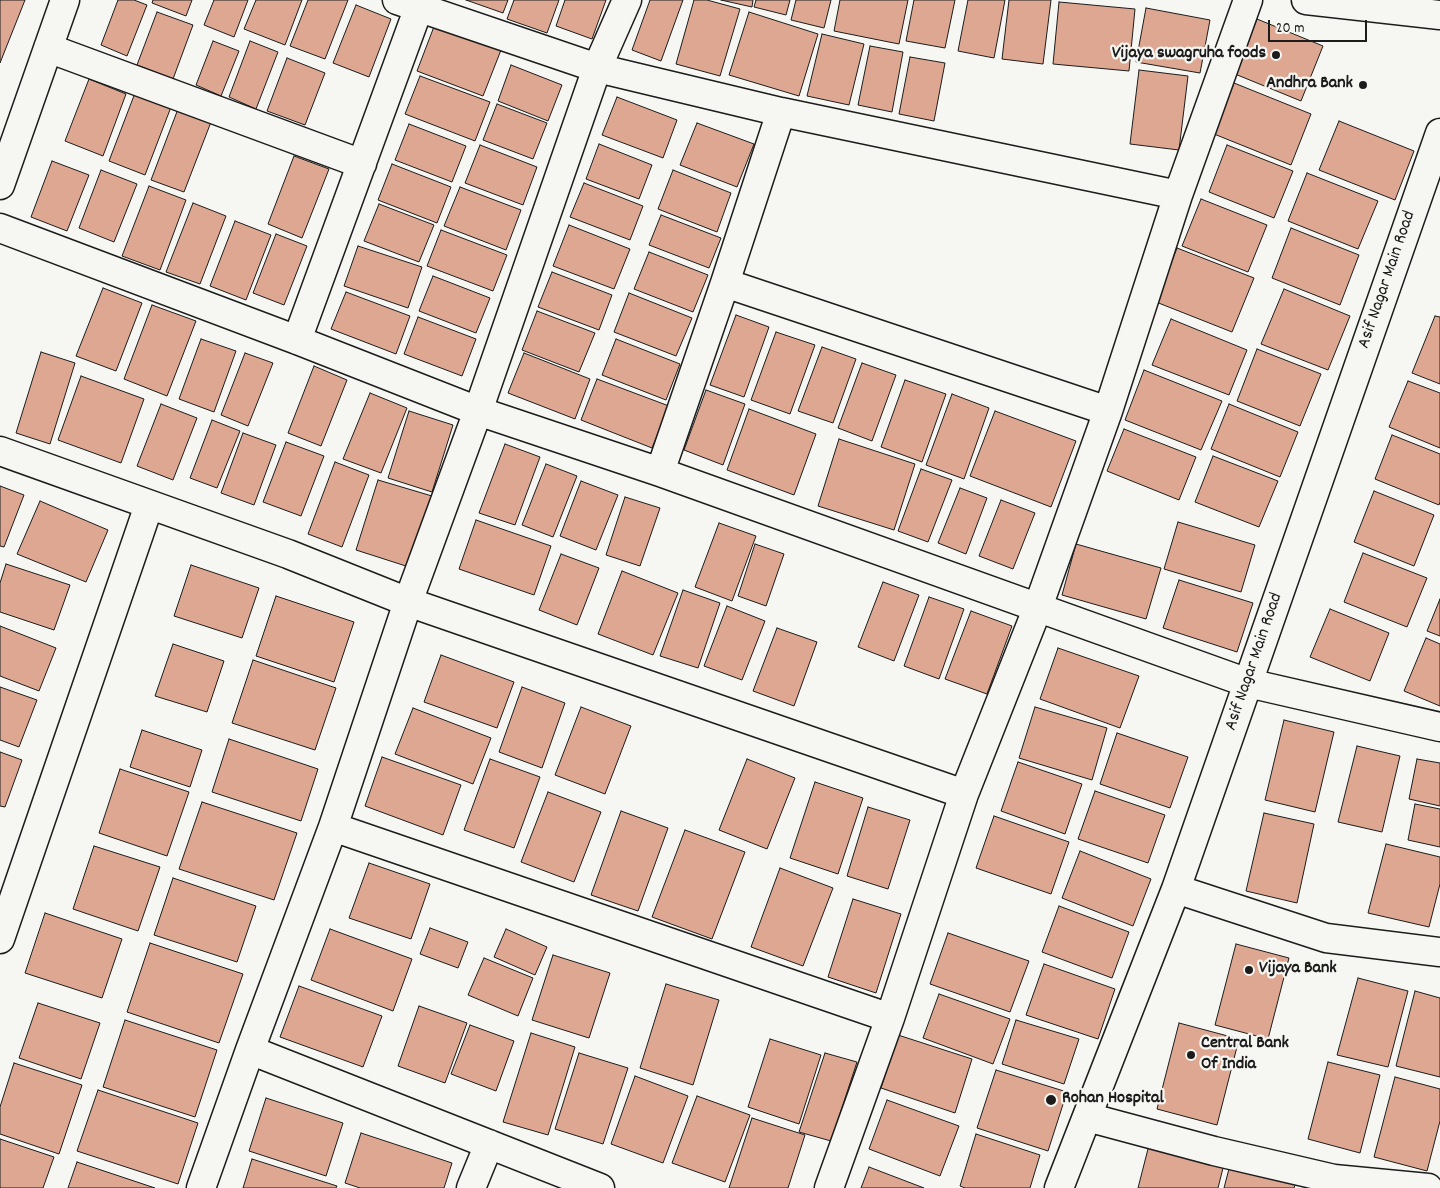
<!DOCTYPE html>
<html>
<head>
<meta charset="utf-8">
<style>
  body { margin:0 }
  #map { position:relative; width:1440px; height:1188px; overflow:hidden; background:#f6f6f2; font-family:Dekko,sans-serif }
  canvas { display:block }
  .scale { position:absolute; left:1268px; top:20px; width:99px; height:22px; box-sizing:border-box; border:2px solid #1c1c1c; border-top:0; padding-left:6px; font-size:15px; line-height:18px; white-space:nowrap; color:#1c1c1c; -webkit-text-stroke:4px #f6f6f2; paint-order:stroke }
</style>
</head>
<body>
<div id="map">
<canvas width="1440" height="1188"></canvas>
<div class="scale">20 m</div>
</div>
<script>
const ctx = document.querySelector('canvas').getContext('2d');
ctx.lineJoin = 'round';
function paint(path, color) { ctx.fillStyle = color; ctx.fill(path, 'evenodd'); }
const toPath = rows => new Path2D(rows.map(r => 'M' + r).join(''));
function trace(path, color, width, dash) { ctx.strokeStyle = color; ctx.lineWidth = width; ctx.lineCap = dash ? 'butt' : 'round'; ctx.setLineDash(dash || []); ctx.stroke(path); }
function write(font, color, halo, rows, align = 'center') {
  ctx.font = font + ' Dekko,sans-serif'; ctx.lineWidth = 4.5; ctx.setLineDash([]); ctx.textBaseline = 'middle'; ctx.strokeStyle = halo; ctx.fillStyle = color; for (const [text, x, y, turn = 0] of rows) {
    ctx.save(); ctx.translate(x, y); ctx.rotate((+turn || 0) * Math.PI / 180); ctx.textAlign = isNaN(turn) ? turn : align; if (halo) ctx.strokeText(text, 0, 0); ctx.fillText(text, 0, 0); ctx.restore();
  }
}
const building = toPath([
  [0,0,25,0,0,63,0,0],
  [118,0,134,0,147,5,127,56,101,45,118,0],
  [153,0,192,0,186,16,152,3,153,0],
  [214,0,248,0,234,37,204,25,214,0],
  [256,0,302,0,285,45,244,29,256,0],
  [308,0,348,0,325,59,290,46,308,0],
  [466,0,508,0,503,13,466,0],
  [514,0,559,0,547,33,507,19,514,0],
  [565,0,606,0,592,39,556,26,565,0],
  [650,0,683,0,661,61,632,50,650,0],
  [694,0,707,0,740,9,720,76,676,64,694,0],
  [721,0,753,0,752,7,721,0],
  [756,0,790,0,786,15,754,7,756,0],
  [796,0,831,0,824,28,791,20,796,0],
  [840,0,908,0,899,44,834,31,840,0],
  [914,0,955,0,945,48,906,41,914,0],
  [968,0,1005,0,994,58,958,51,968,0],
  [1009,0,1051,0,1043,64,1002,59,1009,0],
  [1059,2,1135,9,1129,71,1053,64,1059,2],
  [356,5,391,19,369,77,333,63,356,5],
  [1146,8,1210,20,1200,73,1136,62,1146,8],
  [157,12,193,25,173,79,137,65,157,12],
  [749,12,818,34,799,96,729,75,749,12],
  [1257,19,1323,46,1301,101,1235,74,1257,19],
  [435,24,501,50,483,96,417,71,435,24],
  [822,34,864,44,849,105,807,96,822,34],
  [213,41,239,51,221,96,196,85,213,41],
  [250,41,278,52,256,109,229,97,250,41],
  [870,46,903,52,892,112,858,105,870,46],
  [910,57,945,63,934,121,899,114,910,57],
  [287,58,325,73,305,125,267,111,287,58],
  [511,65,562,85,548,121,498,101,511,65],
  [1139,70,1188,76,1179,150,1130,144,1139,70],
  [420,76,490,102,475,141,405,114,420,76],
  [89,79,126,94,103,156,65,141,89,79],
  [1234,83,1311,114,1291,165,1214,134,1234,83],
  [135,93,171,107,145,175,109,161,135,93],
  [617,97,677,120,663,158,602,135,617,97],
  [497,104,547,123,533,159,483,140,497,104],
  [178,109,211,122,184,192,151,180,178,109],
  [1339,121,1414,151,1395,200,1319,170,1339,121],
  [697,123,754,144,737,187,680,165,697,123],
  [409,124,466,146,452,182,395,160,409,124],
  [599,144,652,165,639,199,586,179,599,144],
  [480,145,537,167,523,205,465,183,480,145],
  [1227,145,1293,171,1274,218,1209,192,1227,145],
  [294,156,329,169,302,238,268,224,294,156],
  [52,161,89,175,67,231,31,217,52,161],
  [392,164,451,187,437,223,378,200,392,164],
  [101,170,137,184,114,242,79,228,101,170],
  [673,170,731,193,717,232,658,209,673,170],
  [1307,173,1378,201,1358,249,1288,221,1307,173],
  [584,183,643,206,630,240,570,217,584,183],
  [149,186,186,200,160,270,122,256,149,186],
  [460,187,521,210,506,250,444,226,460,187],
  [1201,199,1267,225,1248,272,1182,246,1201,199],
  [193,203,226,216,200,284,166,272,193,203],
  [379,204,434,225,419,262,364,241,379,204],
  [661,215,721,238,709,268,649,245,661,215],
  [235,221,271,235,246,300,210,286,235,221],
  [569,225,630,249,614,289,553,266,569,225],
  [1291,228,1359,255,1340,305,1272,278,1291,228],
  [441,230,507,255,493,291,427,266,441,230],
  [276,234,307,246,284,305,253,293,276,234],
  [358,246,422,267,408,308,344,286,358,246],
  [1177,248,1254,278,1232,332,1156,302,1177,248],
  [649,252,708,275,693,312,634,289,649,252],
  [552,272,612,295,599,330,538,307,552,272],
  [433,276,490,298,476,333,419,311,433,276],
  [103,288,142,303,116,371,76,356,103,288],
  [1284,289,1350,316,1328,370,1261,344,1284,289],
  [346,292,410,316,396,354,331,329,346,292],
  [629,293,692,318,676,356,614,332,629,293],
  [152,305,196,321,167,396,124,379,152,305],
  [537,311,595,333,579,372,522,350,537,311],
  [736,315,769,327,744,397,710,385,736,315],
  [1435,316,1440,317,1440,384,1412,373,1435,316],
  [418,317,476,339,462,376,404,354,418,317],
  [1171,319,1247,350,1229,395,1152,365,1171,319],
  [776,332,815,345,790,414,751,400,776,332],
  [201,339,236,351,214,412,179,399,201,339],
  [616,339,680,364,666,400,602,375,616,339],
  [822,347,856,359,833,423,798,411,822,347],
  [1257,349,1321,374,1300,426,1237,401,1257,349],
  [41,352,75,363,50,444,16,433,41,352],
  [245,353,273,363,248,426,221,415,245,353],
  [524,353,590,379,575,419,508,393,524,353],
  [862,363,896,375,872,441,838,428,862,363],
  [314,366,347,380,321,446,288,433,314,366],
  [1144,370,1222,401,1201,450,1125,420,1144,370],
  [81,376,144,399,121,463,58,440,81,376],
  [597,379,669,406,652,448,581,420,597,379],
  [905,380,946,394,922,462,881,447,905,380],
  [1408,381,1440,393,1440,448,1389,427,1408,381],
  [706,390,745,404,723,465,684,450,706,390],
  [370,393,407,408,381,473,343,459,370,393],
  [952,394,989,408,964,479,926,465,952,394],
  [161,404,197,418,173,480,137,466,161,404],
  [1229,404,1298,432,1280,477,1211,449,1229,404],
  [749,409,816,434,794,495,727,470,749,409],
  [409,411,453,425,432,492,388,478,409,411],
  [995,411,1076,441,1051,507,970,476,995,411],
  [212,420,240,431,217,488,190,478,212,420],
  [1124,429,1196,457,1179,500,1107,471,1124,429],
  [243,433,276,445,254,505,221,493,243,433],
  [1392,435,1440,454,1440,502,1439,505,1375,479,1392,435],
  [839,439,915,464,894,530,818,506,839,439],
  [286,442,324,456,301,516,263,502,286,442],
  [505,444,540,457,515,525,479,513,505,444],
  [1213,456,1278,481,1259,527,1195,502,1213,456],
  [335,462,369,475,342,547,308,534,335,462],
  [546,464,577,476,553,537,522,525,546,464],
  [921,469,952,480,928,542,898,531,921,469],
  [378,480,432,496,409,567,356,550,378,480],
  [581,481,618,495,596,550,560,536,581,481],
  [0,486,24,495,4,547,0,546,0,486],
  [960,488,987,498,966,554,938,543,960,488],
  [1374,491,1434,515,1414,566,1354,542,1374,491],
  [625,497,660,508,640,566,606,555,625,497],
  [1001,500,1035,513,1013,569,979,556,1001,500],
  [40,501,108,530,86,582,17,554,40,501],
  [476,520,551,546,534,595,459,569,476,520],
  [1178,522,1255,545,1241,592,1164,569,1178,522],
  [719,523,756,536,732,601,695,587,719,523],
  [755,544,784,554,766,606,738,596,755,544],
  [1076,544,1161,568,1146,619,1062,595,1076,544],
  [1363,553,1427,578,1407,627,1344,602,1363,553],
  [561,554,599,568,577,625,539,610,561,554],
  [6,564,70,585,54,630,0,612,0,583,6,564],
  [191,565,259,588,242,638,174,616,191,565],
  [622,571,678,593,653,655,598,634,622,571],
  [1179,580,1253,603,1237,652,1163,628,1179,580],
  [883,582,919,595,894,661,858,647,883,582],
  [683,590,720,603,698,668,660,656,683,590],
  [276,596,354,622,334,682,256,656,276,596],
  [929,597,964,609,939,679,904,666,929,597],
  [1440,599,1440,636,1427,631,1440,599],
  [727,606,765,621,742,680,704,666,727,606],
  [1330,609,1389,633,1370,681,1310,657,1330,609],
  [971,611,1012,626,987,694,945,679,971,611],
  [0,626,56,648,39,691,0,676,0,626],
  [777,628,817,642,794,706,753,691,777,628],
  [1426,638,1440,644,1440,706,1404,691,1426,638],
  [173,644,224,661,207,712,155,696,173,644],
  [1058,648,1139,676,1120,728,1040,699,1058,648],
  [441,655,514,682,497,728,424,702,441,655],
  [253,660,336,688,315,750,232,723,253,660],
  [0,687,37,700,19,747,0,740,0,687],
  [522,687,565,703,542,768,499,752,522,687],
  [581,707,631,726,605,794,555,775,581,707],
  [1035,707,1107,728,1092,780,1019,758,1035,707],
  [413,708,491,738,473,784,395,754,413,708],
  [1284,720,1334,732,1315,812,1265,800,1284,720],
  [142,730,202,750,190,787,130,767,142,730],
  [1117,733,1188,757,1170,808,1100,784,1117,733],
  [229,739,318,769,301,821,212,792,229,739],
  [1357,746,1400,756,1382,832,1338,822,1357,746],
  [0,752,22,760,5,807,0,806,0,752],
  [382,757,461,785,443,835,365,806,382,757],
  [490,759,540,777,514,848,464,830,490,759],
  [747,759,795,778,767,849,719,830,747,759],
  [1417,759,1440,763,1440,806,1409,799,1417,759],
  [1018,762,1082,784,1065,834,1001,811,1018,762],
  [120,769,189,792,167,856,99,833,120,769],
  [815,782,863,798,838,874,790,858,815,782],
  [1095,791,1165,815,1148,863,1078,839,1095,791],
  [548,792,601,812,574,882,521,862,548,792],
  [202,802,297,833,274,900,179,869,202,802],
  [1415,804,1440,809,1440,847,1408,840,1415,804],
  [868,807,910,820,888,889,847,876,868,807],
  [621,811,668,828,638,911,591,895,621,811],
  [1264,813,1314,824,1297,903,1246,891,1264,813],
  [994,816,1069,842,1051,894,976,868,994,816],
  [685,830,745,852,712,939,652,917,685,830],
  [1386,844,1440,857,1440,884,1429,927,1368,913,1386,844],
  [94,846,160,867,138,931,73,909,94,846],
  [1080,851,1151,879,1133,926,1062,898,1080,851],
  [369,863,430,884,411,939,349,918,369,863],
  [780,868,833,888,803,966,751,947,780,868],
  [173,878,256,906,237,962,154,935,173,878],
  [853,899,901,914,876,993,828,977,853,899],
  [1059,906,1129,932,1112,978,1042,952,1059,906],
  [45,913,122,939,102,998,25,973,45,913],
  [430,928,468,942,458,968,420,954,430,928],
  [330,929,412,959,393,1011,311,980,330,929],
  [506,929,547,947,535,975,494,957,506,929],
  [948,933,1029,961,1010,1012,930,984,948,933],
  [150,943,243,974,219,1043,127,1012,150,943],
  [1236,944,1289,958,1268,1039,1215,1025,1236,944],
  [553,955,610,973,589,1038,532,1020,553,955],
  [484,958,533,978,518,1016,468,995,484,958],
  [1044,964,1115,989,1098,1039,1026,1015,1044,964],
  [1358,978,1408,991,1388,1067,1337,1055,1358,978],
  [666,984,719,1000,693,1085,640,1068,666,984],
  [299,986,382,1016,363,1067,280,1037,299,986],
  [1415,991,1440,998,1440,1077,1396,1066,1415,991],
  [939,994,1010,1019,993,1064,923,1038,939,994],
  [38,1003,100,1023,81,1079,19,1058,38,1003],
  [419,1006,467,1023,445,1083,398,1066,419,1006],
  [125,1020,217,1050,195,1117,103,1087,125,1020],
  [1016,1020,1079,1039,1064,1084,1002,1064,1016,1020],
  [1179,1023,1239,1039,1217,1125,1157,1109,1179,1023],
  [470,1025,514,1041,496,1091,451,1074,470,1025],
  [531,1033,575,1047,548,1135,503,1122,531,1033],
  [898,1035,972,1059,955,1113,881,1088,898,1035],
  [770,1039,821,1055,799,1124,748,1107,770,1039],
  [579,1053,628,1068,603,1144,555,1129,579,1053],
  [825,1053,857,1062,831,1141,799,1132,825,1053],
  [1328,1062,1380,1075,1360,1153,1308,1139,1328,1062],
  [14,1063,82,1085,59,1154,0,1134,0,1107,14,1063],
  [996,1070,1067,1092,1048,1151,977,1128,996,1070],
  [635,1076,688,1096,663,1163,611,1144,635,1076],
  [1395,1077,1440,1089,1440,1121,1427,1171,1374,1157,1395,1077],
  [98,1090,198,1123,178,1184,77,1151,98,1090],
  [697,1096,750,1115,725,1182,672,1163,697,1096],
  [266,1098,343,1123,326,1176,249,1151,266,1098],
  [887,1100,959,1126,940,1176,869,1149,887,1100],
  [752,1118,805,1135,788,1188,729,1188,752,1118],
  [361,1133,452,1163,444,1188,360,1188,345,1183,361,1133],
  [976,1134,1040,1155,1030,1188,965,1188,960,1186,976,1134],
  [0,1139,54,1157,43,1188,0,1188,0,1139],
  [1149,1145,1224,1164,1218,1188,1138,1188,1149,1145],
  [252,1159,337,1186,336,1188,243,1188,252,1159],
  [77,1162,155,1188,68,1188,77,1162],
  [1230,1165,1296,1182,1294,1188,1224,1188,1230,1165],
  [869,1167,924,1188,861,1188,869,1167]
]);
const minor = toPath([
  [397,0,597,68,781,112,1178,195],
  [1306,0,1440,15],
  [48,48,362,164],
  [0,185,65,0],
  [0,228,297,340,478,411,660,472,1248,683,1440,727],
  [725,283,1108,411],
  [297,340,419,7],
  [0,451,288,554,408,602,964,794],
  [660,472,725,283,781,112],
  [333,827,890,1018],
  [1176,889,1326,938,1440,952],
  [0,939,149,505],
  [250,1050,600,1188],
  [1087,1117,1214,1151,1334,1179,1428,1188],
  [201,1188,250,1050,333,827,408,602,478,411,597,68,627,0],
  [471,1188,489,1144],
  [829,1188,890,1018,964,794,1038,607,1108,411,1178,195,1248,0],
  [1059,1188,1176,889,1440,133]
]);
const markers = [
  [1276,55,5,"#1c1c1c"],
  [1363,85,5,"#1c1c1c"],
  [1249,970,5,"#1c1c1c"],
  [1191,1055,5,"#1c1c1c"],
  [1051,1100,6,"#1c1c1c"]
];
const poiNames = [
  ["Vijaya swagruha foods",1266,55,"right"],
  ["Andhra Bank",1353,85,"right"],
  ["Vijaya Bank",1259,970],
  ["Central Bank",1201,1045],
  ["Of India",1201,1066],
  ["Rohan Hospital",1062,1100]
];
const streetNames = [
  ["Asif Nagar Main Road",1388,280,-71],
  ["Asif Nagar Main Road",1255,662,-71]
];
paint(building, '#dda792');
trace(building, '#1c1c1c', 1);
trace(minor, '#1c1c1c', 31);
trace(minor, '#f6f6f2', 28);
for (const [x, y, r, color] of markers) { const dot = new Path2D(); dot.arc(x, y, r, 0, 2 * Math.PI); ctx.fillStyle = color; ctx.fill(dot); trace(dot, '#f6f6f2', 2); }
write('bold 18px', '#1c1c1c', '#f6f6f2', poiNames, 'left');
write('18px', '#1c1c1c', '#f6f6f2', streetNames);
</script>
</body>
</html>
